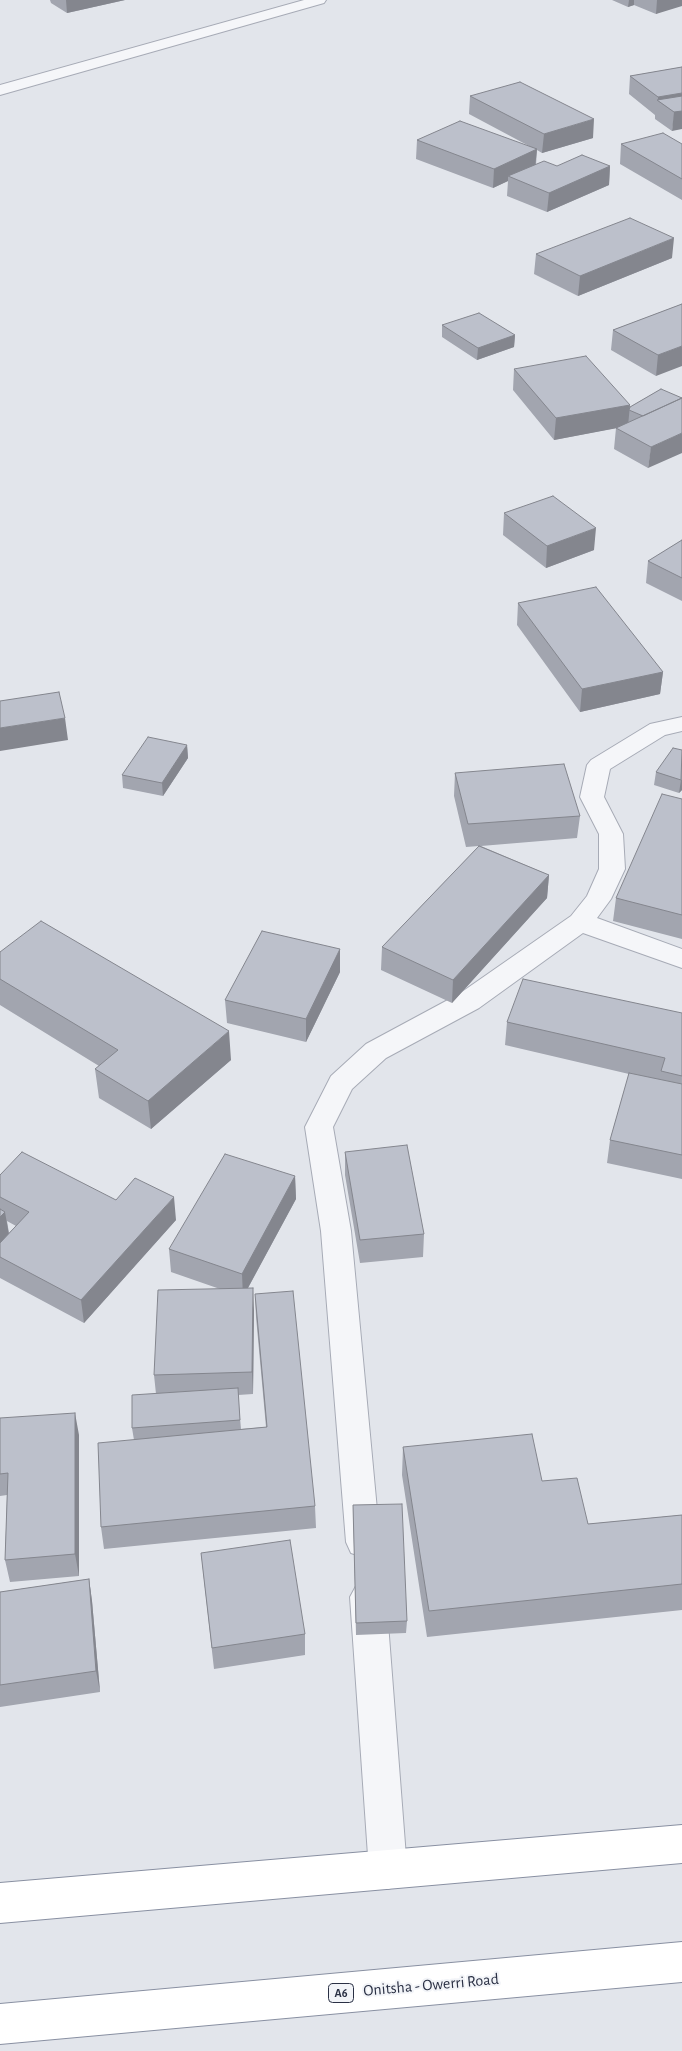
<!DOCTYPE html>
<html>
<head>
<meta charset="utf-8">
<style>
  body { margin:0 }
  canvas { display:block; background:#e2e5eb }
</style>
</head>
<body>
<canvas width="682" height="2051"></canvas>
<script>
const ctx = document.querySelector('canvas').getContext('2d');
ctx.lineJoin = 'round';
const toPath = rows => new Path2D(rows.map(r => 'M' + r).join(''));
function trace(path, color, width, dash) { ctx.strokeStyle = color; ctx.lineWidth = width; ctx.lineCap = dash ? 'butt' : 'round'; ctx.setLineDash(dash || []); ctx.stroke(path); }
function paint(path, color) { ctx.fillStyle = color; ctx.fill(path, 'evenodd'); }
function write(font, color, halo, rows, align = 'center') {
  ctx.font = font + ' "Alegreya Sans",sans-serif'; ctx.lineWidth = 4; ctx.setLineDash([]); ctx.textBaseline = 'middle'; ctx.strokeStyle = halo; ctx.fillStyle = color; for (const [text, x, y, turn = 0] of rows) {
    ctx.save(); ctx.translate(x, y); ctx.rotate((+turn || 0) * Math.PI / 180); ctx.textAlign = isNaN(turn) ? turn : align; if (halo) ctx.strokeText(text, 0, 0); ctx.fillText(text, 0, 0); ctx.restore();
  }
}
const minor = toPath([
  [304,0,326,0,324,3,0,95,0,85,304,0],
  [682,717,682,731,665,735,610,769,604,797,623,834,625,869,611,899,597,918,682,949,682,968,583,933,479,1008,386,1058,352,1089,333,1127,351,1231,380,1542,375,1553,363,1557,351,1553,346,1542,321,1231,305,1127,331,1076,366,1044,459,994,571,916,587,896,599,869,599,834,580,797,587,765,591,760,650,724,682,717],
  [368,1581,380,1586,386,1597,407,1870,402,1884,388,1889,374,1884,369,1870,350,1597,356,1586,368,1581]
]);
const highway = toPath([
  [682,1825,682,1863,0,1923,0,1883,682,1825],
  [682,1942,682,1982,0,2044,0,2004,682,1942]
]);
const wall = toPath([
  [50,0,125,0,67,13,51,3],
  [612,0,682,0,656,14,634,5,628,7],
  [682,67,672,131,655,119,655,115,629,94,630,76],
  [470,96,593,138,542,153,537,150,536,165,557,166,610,166,609,185,547,212,507,196,508,181,493,188,416,159,417,140,529,146,469,114],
  [621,144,682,144,682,200,620,164],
  [536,254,672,258,578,296,534,274],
  [682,304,656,376,611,350,613,330],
  [442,325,515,335,514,347,477,360,442,337],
  [514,369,630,405,630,407,661,389,648,468,614,449,616,428,554,440,513,390],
  [504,513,594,550,546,568,503,535],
  [682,540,682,601,646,583,648,561],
  [518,603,663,672,660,694,580,712,517,625],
  [187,745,188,758,163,796,123,788,122,775],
  [682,750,682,790,679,793,654,785,656,772],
  [455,773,580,816,577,838,481,846,549,875,547,898,452,1003,381,970,382,947,479,846,466,847,454,796],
  [682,799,682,939,613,921,616,898],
  [340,949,340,972,306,1042,227,1023,225,1000],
  [0,952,231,1060,151,1129,99,1098,95,1069,99,1066,0,1005],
  [682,1013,682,1179,607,1163,610,1140,629,1074,505,1045,507,1022],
  [345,1152,424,1234,423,1257,360,1263,345,1175],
  [0,1175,116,1200,176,1220,84,1323,0,1278],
  [7,1221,16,1226,9,1233],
  [295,1176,296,1199,248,1288,254,1311,253,1394,238,1395,241,1429,266,1427,256,1317,255,1294,315,1506,316,1528,104,1549,101,1527,134,1440,132,1428,156,1394,154,1375,220,1289,171,1272,169,1249],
  [0,1418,79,1435,79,1576,10,1582,5,1560,7,1495,0,1496],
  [403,1447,542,1481,588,1524,682,1515,682,1610,427,1637,402,1475],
  [353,1505,407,1621,406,1633,356,1635],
  [201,1553,305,1634,305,1655,214,1669],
  [89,1579,92,1601,100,1692,0,1707,0,1592]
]);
const shadedWall = toPath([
  [66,0,125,0,67,13],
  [629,0,634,0,634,5,628,7],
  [657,0,682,0,682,6,656,14],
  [682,93,682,129,672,131,674,112,658,101,658,97],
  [594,119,593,138,542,153,544,134],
  [537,149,535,168,508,176,508,181,493,188,494,169],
  [610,166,609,185,547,212,549,193],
  [674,238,672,258,578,296,580,276],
  [515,335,514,347,477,360,478,348],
  [682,346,682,366,656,376,658,355],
  [630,405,628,426,554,440,556,418],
  [682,433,682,453,648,468,651,447],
  [596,528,594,550,546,568,547,546],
  [663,672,660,694,580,712,582,689],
  [65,718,68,740,0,751,0,728],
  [187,745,188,758,163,796,162,783],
  [681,780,682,780,682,790,679,793],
  [549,875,547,898,452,1003,453,980],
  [340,949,340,972,306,1042,306,1019],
  [229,1031,231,1060,151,1129,148,1101],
  [295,1176,296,1199,243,1297,242,1274],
  [174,1197,176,1220,84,1323,81,1300],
  [5,1212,9,1235,0,1245,0,1217],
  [253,1288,254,1311,253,1394,252,1372],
  [75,1413,79,1435,79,1576,75,1554],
  [89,1579,92,1601,100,1692,96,1671]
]);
const building = toPath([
  [682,67,682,93,658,97,630,76,682,67],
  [520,82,594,119,544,134,470,96,520,82],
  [682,96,682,111,674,112,657,100,682,96],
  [460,121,537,149,494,169,417,140,460,121],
  [663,133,682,144,682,179,621,144,663,133],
  [582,155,610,166,549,193,508,176,544,161,557,166,582,155],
  [630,218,674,238,580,276,536,254,630,218],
  [682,304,682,346,658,355,613,330,682,304],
  [479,313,515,335,478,348,442,325,479,313],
  [586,356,630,405,556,418,514,369,586,356],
  [661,389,682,398,643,416,629,410,630,407,661,389],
  [682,398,682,433,651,447,616,428,682,398],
  [553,496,596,528,547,546,504,513,553,496],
  [682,540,682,578,648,561,682,540],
  [596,587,663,672,582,689,518,603,596,587],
  [59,692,65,718,0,728,0,701,59,692],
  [148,737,187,745,162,783,122,775,148,737],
  [673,748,682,750,681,780,656,772,673,748],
  [564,764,580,816,468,824,455,773,564,764],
  [662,794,682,799,682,915,616,898,662,794],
  [479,846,549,875,453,980,382,947,479,846],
  [41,921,229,1031,148,1101,95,1069,118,1050,0,979,0,952,41,921],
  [262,931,340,949,306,1019,225,1000,262,931],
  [523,979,682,1013,682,1076,661,1071,665,1058,507,1022,523,979],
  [629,1073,682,1084,682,1155,610,1140,629,1073],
  [407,1145,424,1234,360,1240,345,1152,407,1145],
  [22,1152,116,1200,135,1178,174,1197,81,1300,0,1257,0,1243,29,1212,0,1197,0,1175,22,1152],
  [225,1154,295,1176,242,1274,169,1249,225,1154],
  [0,1209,5,1212,0,1217,0,1209],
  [253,1288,252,1372,154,1375,158,1290,253,1288],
  [293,1291,315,1506,101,1527,98,1443,267,1427,255,1294,293,1291],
  [238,1388,240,1420,132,1428,132,1395,238,1388],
  [75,1413,75,1554,5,1560,8,1473,0,1474,0,1418,75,1413],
  [532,1434,542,1481,577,1478,588,1524,682,1515,682,1584,429,1611,403,1447,532,1434],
  [402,1504,407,1621,356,1623,353,1505,402,1504],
  [290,1540,305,1634,212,1648,201,1553,290,1540],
  [89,1579,96,1671,0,1685,0,1592,89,1579]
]);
const shields = [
  [341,1993,25]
];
const shieldNames = [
  ["A6",341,1993]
];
const nearStreetnames = [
  ["Onitsha - Owerri Road",431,1985,-5]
];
trace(minor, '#a7abb6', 2);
trace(highway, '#8990a2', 2);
paint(minor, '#f5f6f9');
paint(highway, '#fff');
paint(wall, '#a2a5af');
paint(shadedWall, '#84868e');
paint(building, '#bcc0cb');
trace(building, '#84868e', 1);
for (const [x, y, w] of shields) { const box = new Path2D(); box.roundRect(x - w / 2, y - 9.5, w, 19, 4); ctx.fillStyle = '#f2f4f8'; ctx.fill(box); trace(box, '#2a3044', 1); }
write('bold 12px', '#2a3044', null, shieldNames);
write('16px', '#2a3044', '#f2f4f8', nearStreetnames);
</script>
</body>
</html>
